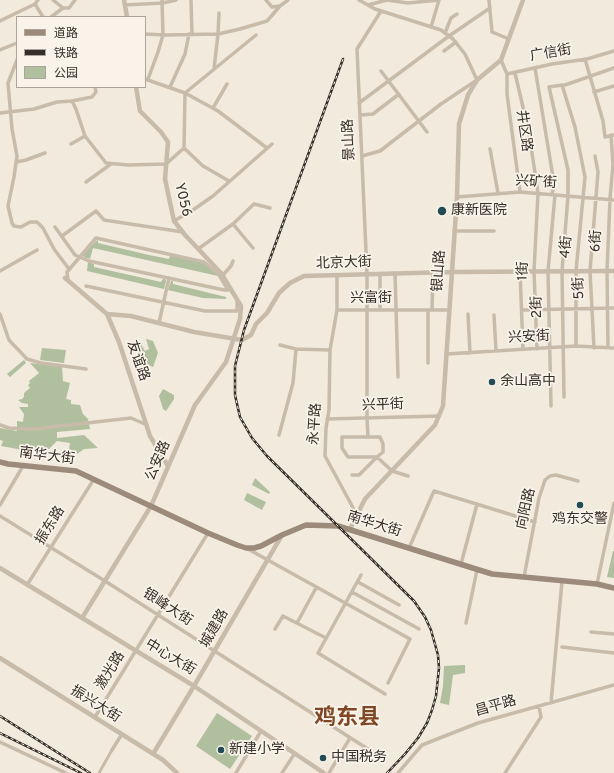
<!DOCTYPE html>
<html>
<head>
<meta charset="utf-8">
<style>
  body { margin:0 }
  #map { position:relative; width:614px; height:773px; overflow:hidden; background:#f1eadd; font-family:Overpass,"Noto Sans SC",sans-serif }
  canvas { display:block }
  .legend { position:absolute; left:16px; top:16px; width:130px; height:72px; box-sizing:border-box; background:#f9f3e9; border:1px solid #aba59c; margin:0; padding:5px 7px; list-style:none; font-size:12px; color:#362f29 }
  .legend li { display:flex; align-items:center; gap:8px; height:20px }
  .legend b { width:20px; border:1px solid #aba59c }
</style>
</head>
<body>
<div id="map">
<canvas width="614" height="773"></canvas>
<ul class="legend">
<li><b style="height:5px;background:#9c8b7b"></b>道路</li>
<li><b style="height:5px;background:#362f29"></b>铁路</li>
<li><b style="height:11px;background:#b0bf9e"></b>公园</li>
</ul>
</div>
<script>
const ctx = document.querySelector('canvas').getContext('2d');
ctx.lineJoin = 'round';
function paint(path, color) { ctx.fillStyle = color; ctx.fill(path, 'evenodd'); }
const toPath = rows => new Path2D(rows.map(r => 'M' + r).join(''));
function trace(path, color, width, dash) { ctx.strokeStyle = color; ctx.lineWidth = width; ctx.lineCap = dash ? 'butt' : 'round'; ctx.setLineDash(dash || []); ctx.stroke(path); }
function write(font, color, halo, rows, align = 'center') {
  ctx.font = font + ' Overpass,"Noto Sans SC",sans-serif'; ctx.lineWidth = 3.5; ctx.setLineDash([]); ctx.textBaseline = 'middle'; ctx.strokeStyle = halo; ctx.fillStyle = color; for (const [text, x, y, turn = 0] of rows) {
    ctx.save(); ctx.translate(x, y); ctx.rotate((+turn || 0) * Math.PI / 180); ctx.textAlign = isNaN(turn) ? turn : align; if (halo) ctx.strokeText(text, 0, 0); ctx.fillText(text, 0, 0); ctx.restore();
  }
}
const green = toPath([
  [98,240,98,243,149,255,169,259,170,255,204,263,218,276,93,248,90,259,84,257,83,255,95,242],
  [88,262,94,264,94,267,161,282,163,279,165,279,166,281,164,289,87,271],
  [171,281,173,281,173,284,226,297,226,299,203,298,168,290],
  [146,339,153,341,158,353,153,367,146,364,141,361,138,346,141,344,145,351,149,349],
  [42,348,66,350,64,363,40,360],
  [24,360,26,363,10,377,7,374],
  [30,363,62,367,63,381,70,383,66,399,71,400,71,404,80,405,83,414,88,419,90,429,57,432,57,438,84,435,98,448,84,449,77,454,68,454,70,443,57,441,49,449,34,452,1,446,3,441,0,440,0,428,17,431,17,421,23,422,24,414,19,407,28,407,28,404,22,403,18,400,22,399,24,397,24,393,30,388,28,385,30,383,29,381,39,373],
  [163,389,174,395,174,399,166,411,163,409,159,396],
  [255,478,270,492,269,494,252,485],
  [247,493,266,502,262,510,244,500],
  [613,551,614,551,614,578,607,577],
  [465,665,465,673,453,675,449,705,440,703,443,686,444,666],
  [217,713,252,736,230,769,196,746]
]);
const pedestrian = toPath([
  [99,773,112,750]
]);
const minor = toPath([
  [53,0,63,8],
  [191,0,192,34],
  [359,0,375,9,441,30,453,39,465,54,477,80,441,104,380,151,362,156],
  [387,0,408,3,439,0],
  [489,0,492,32,509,39],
  [35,4,43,17],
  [125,5,163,3,176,0],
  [368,5,387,0],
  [280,6,288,0],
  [51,17,63,8,69,8,75,0],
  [0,21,35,4,38,0],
  [431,27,439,0],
  [445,33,451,18,457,14],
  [145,34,165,35,218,34,240,29,267,21,280,6,272,7,266,0],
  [0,50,17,43],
  [444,51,456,42],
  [585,59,603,121,605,137,614,135],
  [17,60,8,83,12,129,17,156,14,177,8,206,12,223,14,226,21,227,30,222,37,222,43,228,54,249,69,269],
  [501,60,507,74,552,64,587,59,614,51],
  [535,68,554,183,552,195],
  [214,69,218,34,219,13],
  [381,71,427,132],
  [515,73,529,133,538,193,534,271,537,349],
  [507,74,507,94,520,192],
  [145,79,185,93,256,35],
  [148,79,158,52,163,35,162,0],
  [565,85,614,68],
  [170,87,185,54,189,34],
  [594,92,614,86],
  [72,101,92,97,96,92,95,87],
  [359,103,449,36,490,8],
  [213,108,227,84],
  [0,113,34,109,57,102,72,101,76,109,85,136,106,163,128,165,166,164,184,148,203,166,229,181],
  [360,115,373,114,399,94],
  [71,144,85,136],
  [184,148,185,93,218,111,267,148],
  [490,149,498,193],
  [16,162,26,160,45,153],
  [86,182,111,164],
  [457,197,520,192,614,200],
  [174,221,193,210,213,196,272,144],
  [233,224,253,248],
  [55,227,75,255,89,261,224,290,228,290],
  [454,231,494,231],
  [62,236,96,211,104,220,183,232],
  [198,249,233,224,254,204,270,208],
  [0,271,37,250],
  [520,271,523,349],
  [395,273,398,377],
  [380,274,380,310],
  [223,275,231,266,233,261],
  [68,280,67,272,96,238,204,262,219,275,228,290],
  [86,286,205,311,237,311,237,301],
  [337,310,337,275],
  [432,310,433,272],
  [522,310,614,308],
  [0,314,9,340,27,359,41,363,86,369],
  [468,314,470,353],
  [494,315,496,351],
  [159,323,169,278],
  [280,345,296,349,330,350,337,310,449,310],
  [594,348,590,271,598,172,595,156],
  [608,348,607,271,610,199,613,165,611,135],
  [330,350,329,410,326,428,325,456,357,515],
  [446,354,576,346,614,348],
  [428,363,428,310],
  [564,397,562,271,568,196,568,170,549,87,562,85,575,127,585,177,576,271,576,346],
  [551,406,548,271,555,195],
  [327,419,439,416],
  [0,425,9,428,34,429,131,418,147,425],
  [279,435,293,383,296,349],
  [368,437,367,418,367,274,357,49,381,11],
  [352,475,359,475,377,457,383,452,383,444,380,437,342,437,342,448,348,457,377,457,392,471,408,476],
  [0,505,23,466],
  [0,516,105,581,382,758],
  [409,548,434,491,535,522],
  [248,549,410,639,388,683],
  [461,564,477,504],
  [361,575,318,653,385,694],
  [524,577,539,498,545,480,550,476,556,475,578,481],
  [358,582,399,605],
  [597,584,614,503],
  [27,585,94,479],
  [352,592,419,629],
  [297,623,316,588],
  [466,623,477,570],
  [275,629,283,616,326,638],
  [591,632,614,634],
  [562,647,614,653],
  [551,703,562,581],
  [95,717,208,533],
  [0,742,66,773],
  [112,750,122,734],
  [236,773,261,731],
  [282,773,295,753],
  [329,773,350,738],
  [398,773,422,745,478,723,614,685],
  [505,773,541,717,539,706]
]);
const tertiary = toPath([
  [124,0,127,17],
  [65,278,107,314,119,342,150,436,168,466],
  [107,314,131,316,194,332,242,340,251,335,256,324,267,313,279,293,290,283,304,276,451,272,614,271],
  [350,529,365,499,435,425,443,406,457,197,459,124,468,95,477,80,501,60,523,0],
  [0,568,194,686,324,773],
  [82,618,151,506,195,405,226,362,240,319,241,306,221,273,185,235,174,221,165,179,168,142,161,132,140,111,136,87],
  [0,658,163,760,177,773],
  [153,754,194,686,282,535]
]);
const secondary = toPath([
  [0,462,8,464,76,471,208,533,237,545,246,548,254,548,261,546,282,535,306,525,338,526,492,574,597,584,614,588]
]);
const rail = toPath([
  [343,59,244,330,235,366,235,395,240,417,252,438,267,456,414,601,425,617,431,630,438,655,439,668,436,696,432,710,427,723,418,738,405,754,387,773],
  [0,716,90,773],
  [0,733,81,773]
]);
const markers = [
  [442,211,5,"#214b55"],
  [492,382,4,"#214b55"],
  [580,505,4,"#214b55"],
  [221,750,4,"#214b55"],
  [323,758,4,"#214b55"]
];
const streetNames = [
  ["广信街",551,54,-10],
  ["井区路",523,131,82],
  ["景山路",350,140,-93],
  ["兴矿街",536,183,3],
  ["Y056",182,200,76],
  ["6街",597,241,-87],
  ["4街",567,247,-85],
  ["北京大街",344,264,-2],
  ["银山路",440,271,-86],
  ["1街",524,271,-89],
  ["5街",580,288,-93],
  ["兴富街",371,299],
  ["2街",538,307,-91],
  ["兴安街",529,338,-3],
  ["友谊路",137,361,71],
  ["兴平街",383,406,-2],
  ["永平路",316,424,-86],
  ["南华大街",47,457,7],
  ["公安路",159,461,-67],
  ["向阳路",527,509,-77],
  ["南华大街",374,525,17],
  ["振东路",51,526,-58],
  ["银峰大街",167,608,33],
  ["城建路",215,629,-60],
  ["中心大街",170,658,31],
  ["激光路",111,671,-58],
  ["振兴大街",95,705,32],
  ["昌平路",496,707,-16]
];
const poiNames = [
  ["康新医院",451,211],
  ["余山高中",500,382],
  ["鸡东交警",580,520,"center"],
  ["新建小学",229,750],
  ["中国税务",331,758]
];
const townNames = [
  ["鸡东县",347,720]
];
paint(green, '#b0bf9e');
trace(pedestrian, '#c8bba9', 3);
trace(minor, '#c8bba9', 3.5);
trace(tertiary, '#c8bba9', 4.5);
trace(secondary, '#9c8b7b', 5.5);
trace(rail, '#362f29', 2.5);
trace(rail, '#f9f3e9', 1, [3]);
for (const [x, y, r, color] of markers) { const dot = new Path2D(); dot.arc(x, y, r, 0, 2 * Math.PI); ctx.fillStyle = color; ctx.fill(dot); trace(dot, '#f9f3e9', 1.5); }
write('14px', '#362f29', '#f9f3e9', streetNames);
write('14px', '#362f29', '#f9f3e9', poiNames, 'left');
write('bold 22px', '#804726', '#f9f3e9', townNames);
</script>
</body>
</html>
